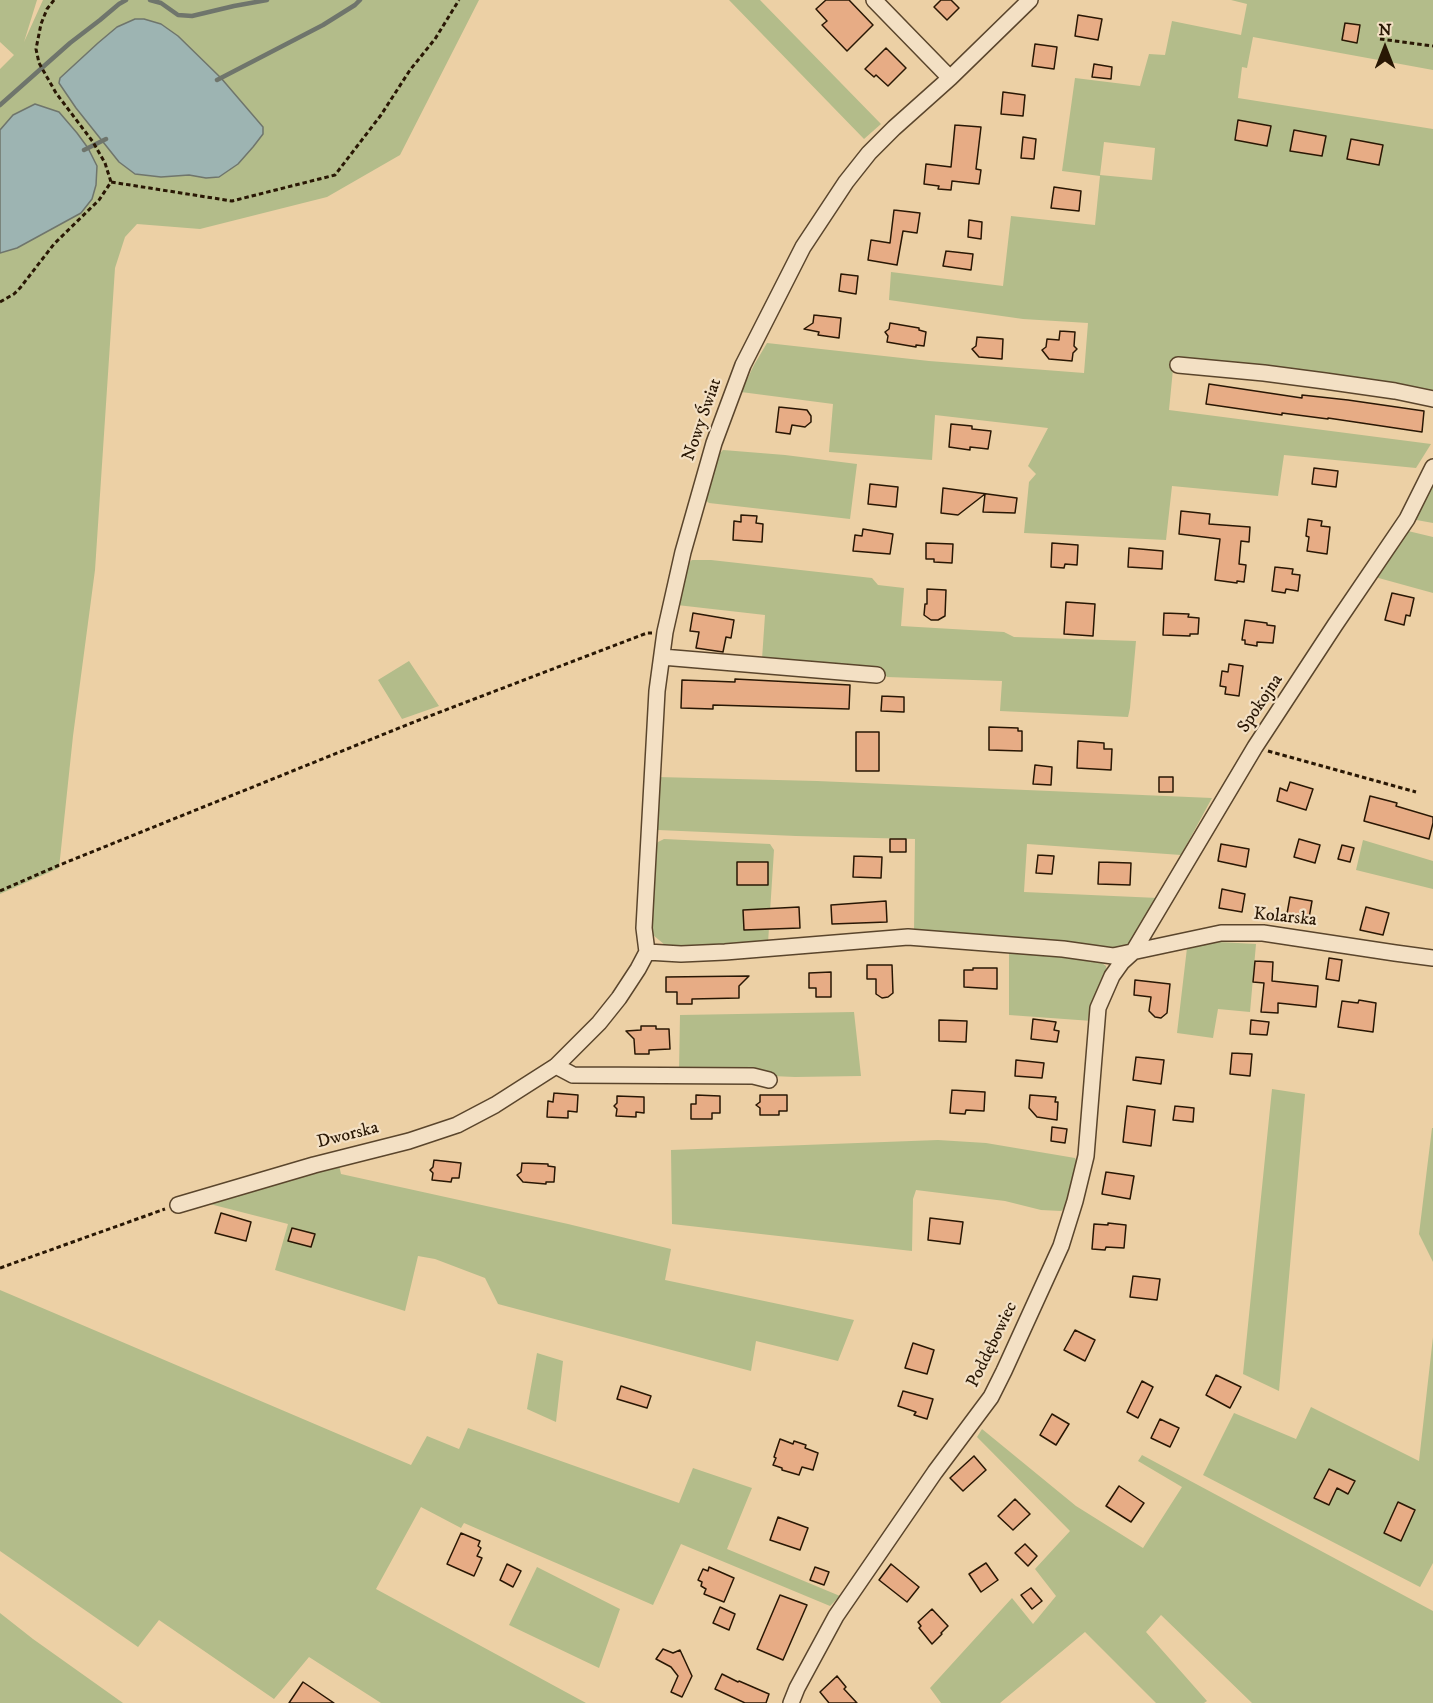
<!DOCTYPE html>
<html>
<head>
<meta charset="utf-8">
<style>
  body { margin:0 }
  #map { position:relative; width:1433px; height:1703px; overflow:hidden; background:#ecd0a5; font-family:"IM FELL DW Pica",serif }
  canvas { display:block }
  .north { position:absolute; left:1355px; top:18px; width:60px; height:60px; -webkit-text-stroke:4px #f3e0c4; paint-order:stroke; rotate:0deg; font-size:16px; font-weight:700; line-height:24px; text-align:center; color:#291704 }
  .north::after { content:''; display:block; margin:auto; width:21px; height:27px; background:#291704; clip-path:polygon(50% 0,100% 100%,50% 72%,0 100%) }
</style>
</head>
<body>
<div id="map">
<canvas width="1433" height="1703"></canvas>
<div class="north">N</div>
</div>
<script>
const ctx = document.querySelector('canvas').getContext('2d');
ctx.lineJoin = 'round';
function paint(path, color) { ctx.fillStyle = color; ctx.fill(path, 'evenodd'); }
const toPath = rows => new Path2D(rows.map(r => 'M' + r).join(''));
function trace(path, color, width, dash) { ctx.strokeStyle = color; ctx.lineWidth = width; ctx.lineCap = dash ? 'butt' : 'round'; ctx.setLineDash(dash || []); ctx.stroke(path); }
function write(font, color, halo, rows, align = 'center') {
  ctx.font = font + ' "IM FELL DW Pica",serif'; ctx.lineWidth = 4.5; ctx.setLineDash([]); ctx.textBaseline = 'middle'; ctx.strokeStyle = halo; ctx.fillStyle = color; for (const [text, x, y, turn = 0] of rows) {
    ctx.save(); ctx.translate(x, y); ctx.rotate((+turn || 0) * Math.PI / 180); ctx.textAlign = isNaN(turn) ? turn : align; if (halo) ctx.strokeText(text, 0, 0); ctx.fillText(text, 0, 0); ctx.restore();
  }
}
const green = toPath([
  [0,0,37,0,24,42,43,0,479,0,400,155,327,197,200,229,137,224,125,237,115,268,95,570,73,736,59,868,0,894,0,69,14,55,0,42],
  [729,0,760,0,881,124,864,139],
  [1231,0,1433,0,1433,70,1253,37,1247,68,1242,67,1238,98,1433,129,1433,391,1241,364,1174,359,1169,410,1431,444,1416,468,1284,455,1278,496,1172,486,1166,540,1024,533,1029,482,1036,474,1028,466,1048,428,935,415,932,460,829,452,833,404,741,392,754,365,767,343,929,361,1084,373,1088,323,1023,319,889,300,891,272,1003,286,1011,216,1095,225,1100,176,1062,171,1075,78,1140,86,1149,54,1165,55,1172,21,1241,35,1247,4],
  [1104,142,1155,148,1152,180,1100,175],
  [723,450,785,455,857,464,850,519,709,503,704,499,718,455],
  [1433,482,1433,523,1411,519],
  [1408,531,1433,537,1433,593,1375,577],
  [692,560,711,560,872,578,878,585,904,588,901,626,1004,632,1014,637,1136,641,1130,708,1128,717,1000,711,1002,681,887,677,881,670,762,659,765,615,677,605,687,564],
  [409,661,439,706,402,719,378,680],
  [657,777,817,781,1212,798,1181,855,1027,844,1024,892,1158,898,1132,941,1119,950,914,933,915,839,796,836,658,830,656,825],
  [664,839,770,844,774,850,768,943,681,950,665,945,653,935,650,925,654,848,658,842],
  [1363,840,1433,861,1433,889,1356,870],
  [1219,942,1256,944,1250,1012,1218,1009,1213,1038,1177,1033,1187,948],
  [1009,951,1080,955,1098,960,1106,966,1107,971,1092,1021,1009,1015],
  [854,1012,861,1076,795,1077,679,1072,680,1015],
  [1272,1089,1305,1094,1279,1391,1243,1374],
  [1432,1128,1433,1128,1433,1262,1419,1234],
  [938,1140,986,1143,1075,1158,1080,1166,1069,1206,1061,1211,1041,1210,1005,1201,916,1190,913,1199,912,1251,672,1224,671,1150],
  [339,1165,341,1174,568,1224,671,1249,665,1280,854,1320,838,1361,756,1341,751,1371,498,1304,485,1278,435,1259,418,1256,405,1311,275,1270,288,1224,202,1202],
  [0,1290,411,1465,427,1436,459,1449,468,1428,679,1503,693,1468,752,1488,727,1549,840,1596,830,1606,681,1544,653,1605,464,1523,461,1528,421,1507,376,1589,586,1703,381,1703,309,1657,274,1699,159,1620,138,1647,0,1551],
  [1433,1337,1433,1563,1420,1587,1203,1475,1234,1413,1296,1439,1311,1407,1419,1461],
  [537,1353,563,1361,556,1422,527,1409],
  [982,1429,1076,1506,1143,1548,1182,1487,1138,1461,1142,1455,1433,1611,1433,1703,1252,1703,1161,1615,1146,1632,1207,1701,1204,1703,1156,1703,1085,1632,1000,1703,941,1703,930,1688,1012,1598,1033,1624,1056,1596,1035,1569,1070,1531,977,1437],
  [537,1567,620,1609,599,1668,509,1625],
  [0,1613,33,1639,123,1703,0,1703]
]);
const water = toPath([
  [135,19,144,19,161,24,178,36,221,78,263,127,263,134,253,147,238,164,219,177,206,178,189,175,161,177,135,174,119,162,76,108,59,83,60,78,98,43,117,27,135,19],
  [35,104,59,112,77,133,88,148,97,166,96,185,92,199,81,213,17,248,0,253,0,130,13,115,35,104]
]);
const stream = toPath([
  [150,0,161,3,178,15,192,16,234,6,267,0],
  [217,80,323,25,355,5,360,0],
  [0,105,70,43,100,20,119,4,126,0],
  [84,150,106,139]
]);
const building = toPath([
  [826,0,849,0,873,25,847,51,822,25,827,21,816,9,826,0],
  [941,0,951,0,959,8,947,20,934,7,941,0],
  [1078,15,1102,19,1098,40,1075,36,1078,15],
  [1345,23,1360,25,1357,43,1342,40,1345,23],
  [1035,44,1057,47,1054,69,1032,66,1035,44],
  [886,48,906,68,888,86,876,75,874,77,865,69,886,48],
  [1094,64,1112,67,1111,79,1092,77,1094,64],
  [1003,92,1025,95,1023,116,1001,114,1003,92],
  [1238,120,1271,126,1267,146,1235,140,1238,120],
  [955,125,981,127,976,169,981,170,979,184,952,181,951,190,938,189,939,186,924,184,926,164,951,167,955,125],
  [1294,130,1326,136,1322,156,1290,151,1294,130],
  [1023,137,1036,139,1034,159,1021,158,1023,137],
  [1351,139,1383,145,1379,165,1347,159,1351,139],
  [1054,187,1081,191,1079,211,1051,208,1054,187],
  [894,210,920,213,917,233,903,231,897,265,868,260,871,240,890,243,894,210],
  [969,220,982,222,981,239,968,237,969,220],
  [946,251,973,254,971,270,943,266,946,251],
  [841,274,858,276,856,294,839,291,841,274],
  [814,315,841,318,839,338,818,335,819,332,804,329,813,323,814,315],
  [890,323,919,328,919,330,926,332,924,346,916,345,916,347,887,342,888,336,885,332,889,329,890,323],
  [1060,331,1075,332,1074,346,1077,349,1073,353,1072,361,1049,359,1042,350,1046,347,1047,339,1059,340,1060,331],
  [977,337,1003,339,1002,359,979,357,972,349,976,346,977,337],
  [1209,384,1302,398,1302,395,1348,400,1424,411,1422,432,1328,418,1328,419,1282,413,1282,415,1206,404,1209,384],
  [779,407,807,410,811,416,811,422,805,427,792,425,790,434,776,432,779,407],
  [951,424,972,426,972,429,991,431,988,449,970,447,970,450,949,447,951,424],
  [1314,468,1338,471,1336,487,1312,484,1314,468],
  [870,484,898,487,896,507,868,504,870,484],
  [943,488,1017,498,1015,513,983,512,985,494,958,515,941,513,943,488],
  [1181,511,1210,514,1209,524,1250,527,1249,542,1241,541,1239,564,1246,565,1244,582,1237,581,1237,583,1215,580,1220,539,1179,534,1181,511],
  [741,515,757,516,756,523,763,524,762,542,733,540,734,521,741,522,741,515],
  [1308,519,1322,521,1321,526,1330,527,1327,554,1307,551,1309,537,1306,536,1308,519],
  [863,529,893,534,890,554,853,551,855,535,862,536,863,529],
  [926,543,953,544,952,563,934,562,934,559,926,559,926,543],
  [1052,543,1078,545,1077,565,1065,564,1064,568,1051,567,1052,543],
  [1129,548,1163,551,1162,569,1128,567,1129,548],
  [1275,567,1293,569,1292,574,1300,575,1298,591,1286,589,1285,593,1272,591,1275,567],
  [927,589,946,590,945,616,938,620,931,620,924,615,925,604,927,604,927,589],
  [1392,593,1414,598,1410,616,1406,615,1404,625,1385,620,1392,593],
  [1066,602,1095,604,1093,636,1064,634,1066,602],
  [693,613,734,620,731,638,726,637,723,652,696,648,699,632,690,631,693,613],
  [1164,613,1189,614,1188,617,1199,618,1198,634,1190,634,1190,636,1163,635,1164,613],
  [1245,620,1267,623,1267,625,1275,626,1273,643,1257,642,1257,646,1245,644,1245,640,1242,640,1245,620],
  [1229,664,1243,666,1239,696,1225,694,1226,687,1220,686,1222,671,1228,672,1229,664],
  [735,679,850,685,849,709,713,705,713,709,681,708,682,680,735,682,735,679],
  [882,696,904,697,904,712,881,711,882,696],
  [989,727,1018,728,1018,731,1022,731,1022,751,989,750,989,727],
  [856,732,879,732,879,771,856,771,856,732],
  [1078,741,1104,743,1104,749,1112,749,1111,770,1077,768,1078,741],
  [1035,765,1052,767,1051,785,1033,784,1035,765],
  [1159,777,1173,777,1173,792,1159,792,1159,777],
  [1290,782,1313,789,1306,810,1277,801,1280,788,1287,791,1290,782],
  [1370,796,1397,803,1396,806,1433,817,1433,823,1429,839,1364,821,1370,796],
  [890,839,906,839,906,852,890,852,890,839],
  [1299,839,1320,845,1315,863,1294,857,1299,839],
  [1221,844,1249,849,1246,867,1218,861,1221,844],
  [1342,845,1354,848,1350,862,1338,859,1342,845],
  [1038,855,1054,856,1052,874,1036,873,1038,855],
  [854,856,882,857,881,878,853,877,854,856],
  [737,862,768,862,768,885,737,885,737,862],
  [1099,862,1131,863,1130,885,1098,884,1099,862],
  [1222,889,1245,894,1242,912,1219,908,1222,889],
  [1290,897,1312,901,1309,918,1287,914,1290,897],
  [886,901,887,922,832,924,831,905,886,901],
  [799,907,800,928,744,930,743,910,799,907],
  [1366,907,1389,913,1383,935,1360,930,1366,907],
  [1329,958,1342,960,1339,981,1326,979,1329,958],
  [1255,961,1273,962,1272,981,1318,986,1316,1007,1278,1003,1278,1013,1261,1012,1264,983,1253,982,1255,961],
  [867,965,892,965,893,993,888,997,882,998,876,994,876,979,867,979,867,965],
  [973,968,997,968,997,989,964,987,964,970,973,970,973,968],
  [831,972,831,997,816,997,816,988,809,988,809,973,831,972],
  [749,976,739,986,739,998,692,999,692,1004,677,1004,677,992,666,992,666,977,749,976],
  [1135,980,1170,984,1167,1013,1161,1018,1155,1017,1149,1011,1151,997,1134,995,1135,980],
  [1359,1000,1376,1003,1373,1032,1338,1027,1342,1001,1358,1003,1359,1000],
  [1033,1019,1056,1022,1054,1030,1059,1031,1057,1042,1031,1039,1033,1019],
  [939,1020,967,1021,966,1042,939,1041,939,1020],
  [1251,1020,1269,1022,1267,1035,1250,1034,1251,1020],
  [641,1026,656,1026,656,1029,669,1029,670,1049,649,1050,649,1054,635,1054,634,1039,626,1031,641,1030,641,1026],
  [1232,1053,1252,1054,1250,1076,1230,1074,1232,1053],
  [1136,1057,1164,1060,1161,1084,1133,1080,1136,1057],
  [1016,1060,1044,1063,1042,1078,1015,1076,1016,1060],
  [952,1090,985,1092,984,1111,966,1110,965,1114,950,1113,952,1090],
  [554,1093,578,1095,577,1112,568,1111,568,1118,547,1117,548,1101,553,1102,554,1093],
  [696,1095,720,1096,720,1113,712,1113,712,1119,691,1119,691,1104,696,1104,696,1095],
  [760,1095,787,1095,787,1111,779,1111,779,1115,760,1115,760,1108,756,1105,760,1102,760,1095],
  [1030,1095,1056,1097,1055,1102,1058,1102,1057,1120,1037,1117,1029,1108,1030,1095],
  [617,1096,644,1097,644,1113,636,1112,636,1117,616,1116,617,1109,614,1106,617,1103,617,1096],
  [1127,1106,1155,1110,1151,1146,1123,1142,1127,1106],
  [1175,1106,1194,1108,1193,1122,1173,1120,1175,1106],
  [1052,1127,1067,1129,1065,1143,1051,1141,1052,1127],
  [434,1160,461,1163,459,1178,452,1178,451,1182,432,1180,433,1173,430,1170,433,1167,434,1160],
  [522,1163,548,1164,548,1166,555,1167,554,1182,546,1182,546,1184,523,1182,517,1175,521,1172,522,1163],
  [1106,1172,1134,1176,1130,1199,1102,1194,1106,1172],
  [221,1213,251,1222,246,1241,215,1233,221,1213],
  [930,1218,963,1222,960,1244,928,1240,930,1218],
  [1108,1223,1126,1225,1124,1248,1106,1247,1105,1250,1092,1249,1094,1224,1108,1225,1108,1223],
  [292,1228,315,1234,311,1247,288,1241,292,1228],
  [1133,1276,1160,1279,1157,1300,1130,1297,1133,1276],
  [1075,1330,1095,1340,1085,1361,1064,1350,1075,1330],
  [913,1343,934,1350,927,1374,905,1368,913,1343],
  [1216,1375,1241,1387,1230,1408,1206,1395,1216,1375],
  [1142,1381,1153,1387,1138,1418,1127,1412,1142,1381],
  [621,1386,651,1396,647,1408,617,1399,621,1386],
  [903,1391,933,1399,927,1419,914,1415,916,1412,898,1406,903,1391],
  [1052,1414,1069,1424,1056,1445,1040,1435,1052,1414],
  [1160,1419,1179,1428,1170,1447,1151,1438,1160,1419],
  [780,1439,793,1444,794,1441,806,1445,805,1448,818,1453,813,1470,802,1467,799,1475,782,1470,782,1468,773,1465,776,1458,774,1457,780,1439],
  [974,1456,986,1470,963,1491,950,1478,974,1456],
  [1329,1469,1355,1481,1348,1494,1337,1488,1329,1505,1314,1498,1329,1469],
  [1119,1486,1144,1503,1131,1522,1106,1506,1119,1486],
  [1015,1499,1030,1514,1013,1530,998,1516,1015,1499],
  [1398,1502,1415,1510,1401,1541,1384,1533,1398,1502],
  [778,1517,808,1528,800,1550,770,1540,778,1517],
  [461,1533,480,1541,478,1546,481,1548,477,1556,482,1558,474,1576,447,1564,461,1533],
  [1025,1544,1037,1556,1028,1566,1015,1553,1025,1544],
  [986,1563,998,1580,981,1592,969,1574,986,1563],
  [507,1564,521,1571,513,1587,500,1580,507,1564],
  [891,1564,919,1587,907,1602,879,1580,891,1564],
  [709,1567,734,1578,724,1602,704,1594,706,1589,701,1586,702,1582,698,1580,703,1569,708,1571,709,1567],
  [815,1567,829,1572,824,1585,810,1580,815,1567],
  [1031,1588,1042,1601,1032,1609,1021,1595,1031,1588],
  [780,1595,807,1605,783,1660,757,1649,780,1595],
  [720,1607,735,1614,729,1630,713,1623,720,1607],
  [932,1609,948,1626,941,1633,942,1634,932,1644,919,1628,921,1626,918,1622,932,1609],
  [663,1649,673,1653,680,1650,692,1676,682,1697,671,1692,678,1676,671,1667,656,1659,663,1649],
  [722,1674,738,1682,739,1681,769,1694,766,1703,745,1703,715,1689,722,1674],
  [837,1676,846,1687,844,1689,857,1703,829,1703,820,1692,837,1676],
  [303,1682,334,1703,289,1703,303,1682]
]);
const path = toPath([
  [54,0,47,9,41,24,36,49,39,63,56,93,93,142,105,163,111,182],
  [1380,39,1433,46],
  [0,302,14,294,20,288,54,244,99,200,111,182,232,201,335,175,381,115,410,70,435,39,459,0],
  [1268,751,1416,792],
  [0,891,57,866,414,722,647,633,652,633],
  [0,1268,165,1209]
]);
const minor = toPath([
  [874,0,950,78],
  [1178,365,1264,373,1325,381,1395,391,1433,399],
  [662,657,877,675],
  [647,952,644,928,657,691,665,632,683,552,714,443,743,365,803,247,846,182,869,153,894,128,950,78,1030,0],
  [647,952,681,954,725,952,908,937,1063,949,1113,956,1221,933,1263,933,1395,953,1433,958],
  [556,1066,573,1075,753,1076,769,1080],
  [178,1205,314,1165,409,1141,457,1125,495,1105,556,1066,599,1023,619,998,638,969,647,952],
  [791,1703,797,1688,836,1616,935,1472,991,1397,1004,1371,1061,1246,1075,1201,1086,1156,1098,1008,1112,976,1122,962,1133,952,1255,747,1335,625,1407,519,1433,467]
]);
const streetNames = [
  ["Nowy Świat",703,420,-71],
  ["Spokojna",1261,704,-56],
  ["Kolarska",1285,918,6],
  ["Dworska",348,1136,-14],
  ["Poddębowiec",993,1345,-64]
];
paint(green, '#b3bc8a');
paint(water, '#9db4b2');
trace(water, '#6f756c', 1.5);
trace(stream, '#6f756c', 4.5);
paint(building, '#e7ac85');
trace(building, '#291704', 1.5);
trace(minor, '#5a452c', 18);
trace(path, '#291704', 3, [4.5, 3]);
trace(minor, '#f3e0c4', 15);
write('18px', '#291704', '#f3e0c4', streetNames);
</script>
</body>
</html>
